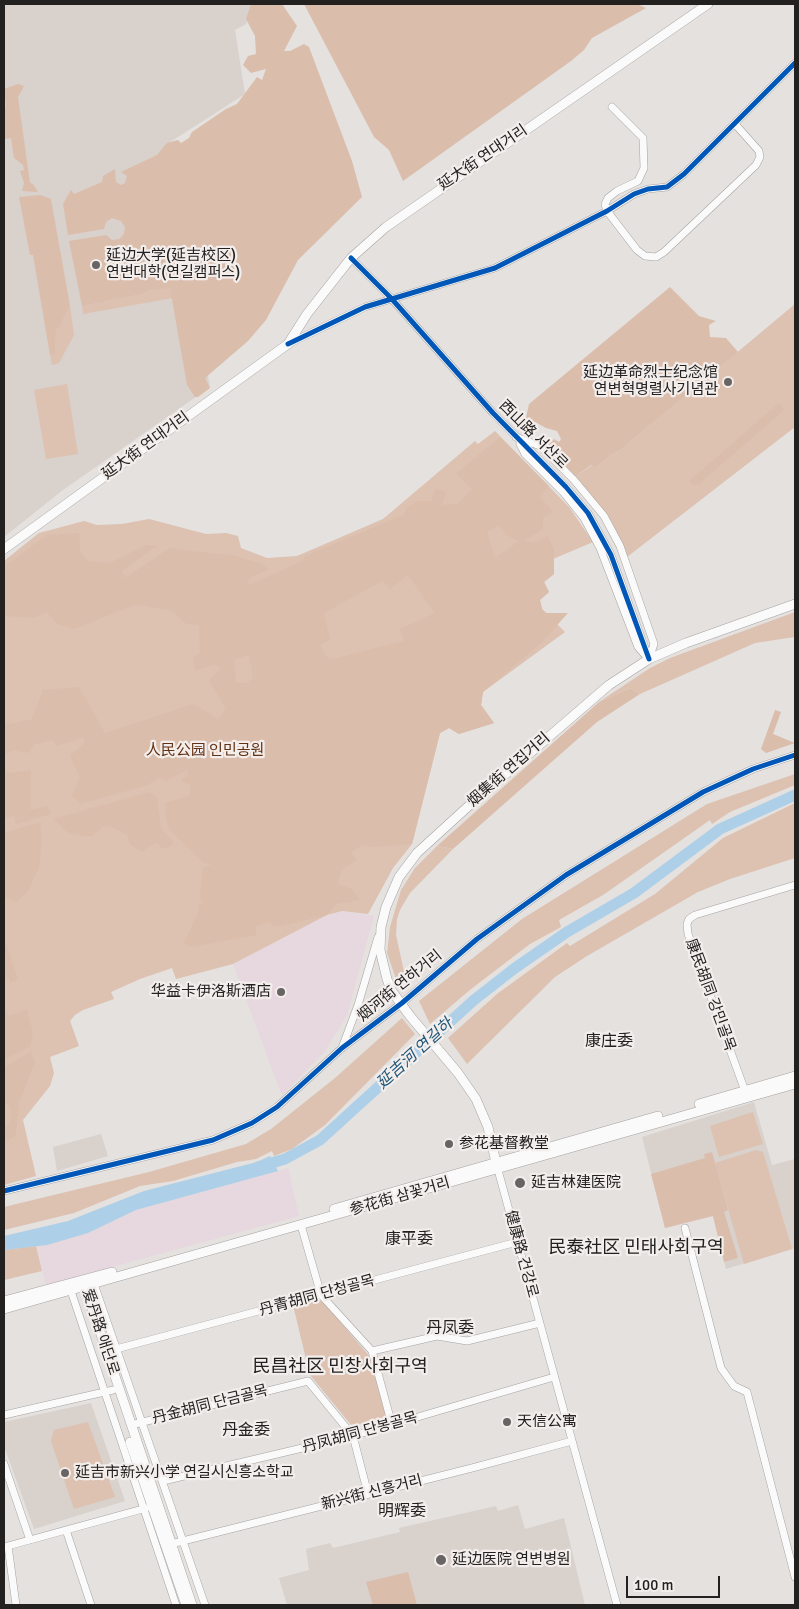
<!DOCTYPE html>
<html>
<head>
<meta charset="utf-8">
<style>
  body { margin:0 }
  #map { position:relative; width:799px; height:1609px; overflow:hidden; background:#e4e1df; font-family:Signika,sans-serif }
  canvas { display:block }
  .frame { position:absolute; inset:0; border:5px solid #232120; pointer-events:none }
  .scale { position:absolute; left:626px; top:1576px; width:94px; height:22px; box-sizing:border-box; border:2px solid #232120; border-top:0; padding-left:6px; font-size:15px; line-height:18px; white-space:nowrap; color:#232120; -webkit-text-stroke:4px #f3eeeb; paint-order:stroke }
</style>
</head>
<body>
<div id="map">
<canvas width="799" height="1609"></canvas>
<div class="frame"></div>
<div class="scale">100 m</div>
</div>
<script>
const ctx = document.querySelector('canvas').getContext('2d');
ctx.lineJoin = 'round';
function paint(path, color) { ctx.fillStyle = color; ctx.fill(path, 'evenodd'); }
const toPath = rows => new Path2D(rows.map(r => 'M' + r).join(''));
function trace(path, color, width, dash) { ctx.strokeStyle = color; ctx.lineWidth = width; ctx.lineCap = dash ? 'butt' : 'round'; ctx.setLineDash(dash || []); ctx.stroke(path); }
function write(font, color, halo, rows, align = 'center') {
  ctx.font = font + ' Signika,"Noto Sans SC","Noto Sans KR",sans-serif'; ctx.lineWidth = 4.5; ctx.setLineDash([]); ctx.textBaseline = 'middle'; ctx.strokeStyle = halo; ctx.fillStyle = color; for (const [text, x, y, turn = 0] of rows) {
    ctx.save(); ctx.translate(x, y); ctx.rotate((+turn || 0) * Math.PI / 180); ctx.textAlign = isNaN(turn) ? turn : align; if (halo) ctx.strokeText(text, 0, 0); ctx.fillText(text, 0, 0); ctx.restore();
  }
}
const commercial = toPath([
  [342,911,374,916,347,1015,325,1051,282,1096,233,964,327,915],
  [288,1168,299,1216,46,1285,36,1246,88,1233,136,1210]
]);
const built = toPath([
  [4,4,254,4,246,24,235,30,245,94,167,144,210,387,63,490,4,537],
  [754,1102,772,1165,795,1159,795,1248,726,1269,713,1216,665,1228,642,1137],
  [101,1134,108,1156,57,1171,53,1147],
  [91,1403,125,1501,34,1529,4,1446,4,1422],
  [518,1505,525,1529,564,1518,585,1605,287,1605,279,1578,309,1570,306,1549,330,1543,333,1548,400,1532,399,1528,496,1506,498,1511]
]);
const green = toPath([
  [170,287,173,298,83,314,82,306,142,294,150,290],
  [795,304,795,427,627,557,575,477,592,465,596,468,611,455,618,452],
  [70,306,74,335,59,363,52,365,50,355,55,353,56,329,61,326,64,316],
  [67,384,78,454,46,459,34,390],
  [495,431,569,507,593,542,553,559,554,574,544,582,549,592,540,600,542,609,565,632,483,692,481,705,494,723,459,734,449,728,440,733,412,844,393,868,368,914,342,911,327,915,233,964,176,979,172,968,140,979,111,992,114,999,83,1010,75,1015,70,1021,79,1046,50,1057,54,1073,50,1086,23,1120,36,1176,4,1185,4,561,39,533,84,521,97,525,122,524,149,519,206,534,226,533,238,536,241,548,267,558,297,556,383,519,475,441,478,444],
  [795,612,795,637,755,643,640,694,630,688,599,702,650,668,670,658],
  [795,774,795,785,730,812,712,824,710,820,603,895,559,920,561,927,530,944,471,989,430,1024,419,1001,522,919,707,804],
  [795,803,795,858,730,879,698,892,587,956,555,977,467,1064,448,1038,497,994,567,943,570,946,655,894,723,838],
  [437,846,453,849,410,893,400,910,397,919,396,935,405,976,396,979,387,953,390,927,401,890,415,868],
  [402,1018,415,1034,325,1125,292,1149,274,1156,272,1151,256,1159,237,1162,173,1181,140,1186,74,1213,4,1230,4,1207,149,1172,246,1144,271,1129,335,1078],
  [753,1112,763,1144,719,1157,710,1126],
  [756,1150,763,1152,792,1249,744,1264,715,1163],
  [36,1246,42,1271,4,1280,4,1250],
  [316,1299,323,1302,371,1358,387,1416,352,1426,310,1375,322,1370,318,1356,306,1359,293,1305],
  [88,1422,115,1497,74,1509,51,1441,54,1430]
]);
const forest = toPath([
  [251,4,282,4,297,26,284,51,290,51,304,44,309,47,352,161,362,197,298,260,266,320,248,341,205,378,210,388,198,397,195,397,187,385,170,288,150,290,142,294,82,306,69,241,106,235,112,240,119,239,124,234,125,227,121,221,112,218,106,222,104,229,68,235,63,204,71,190,74,194,102,182,103,176,115,169,116,182,121,185,125,183,127,176,121,172,157,155,167,143,178,140,181,143,189,138,192,132,226,109,237,104,257,77,262,80,266,69,251,73,243,65,248,56,256,54,255,36,246,19],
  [304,4,637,4,646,8,592,38,584,50,571,61,403,181,389,150,374,137],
  [18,84,24,86,18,97,30,183,33,184,38,192,22,191,24,183,20,171,24,170,23,165,14,158,11,138,5,139,4,136,4,108,6,106,4,89],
  [40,195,51,199,70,306,64,316,61,326,56,329,55,354,50,355,33,255,30,255,19,197],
  [670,287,699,316,716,321,709,325,710,337,726,338,738,352,618,452,611,455,596,468,591,465,575,477,547,446,554,439,559,442,561,439,557,431,546,428,537,423,524,427,529,404],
  [779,403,784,410,699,484,694,485,689,481],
  [500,437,549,486,539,496,553,512,543,518,543,529,525,540,532,543,548,536,554,550,554,574,544,582,549,592,540,600,542,609,546,613,568,613,541,643,483,692,481,705,494,723,459,734,449,728,440,733,412,844,372,847,362,845,351,853,357,860,341,870,338,884,352,889,360,900,336,904,327,915,281,926,274,926,269,922,256,926,256,935,191,947,184,943,198,913,198,906,203,903,200,897,203,867,213,864,203,862,169,829,167,823,165,803,190,795,190,785,181,780,188,775,187,770,166,781,159,777,148,785,80,804,72,796,80,777,70,756,85,743,83,737,57,746,52,740,35,744,28,753,13,750,4,755,4,725,32,719,43,690,79,687,105,733,194,704,218,719,226,709,209,680,221,668,214,664,195,671,193,658,200,653,199,625,187,624,171,611,137,604,74,629,57,624,47,612,34,618,4,616,4,567,47,535,79,533,80,551,88,561,110,563,146,545,158,545,122,571,125,578,170,548,234,556,262,564,268,569,248,579,249,585,303,561,305,556,403,515,406,509,417,501,431,501,436,489,446,492,442,505,458,504,472,489,456,474],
  [499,525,508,536,519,541,495,558,487,532],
  [408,575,435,613,400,629,404,641,329,660,320,645,330,640,324,613,382,581,390,589],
  [249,655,253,677,248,683,236,683,234,659],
  [630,688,640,694,597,722,453,849,437,846,599,702],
  [775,710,781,712,773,734,795,743,766,753,761,749],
  [4,770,10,773,31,770,30,810,48,806,51,814,16,824,14,816,4,818],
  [149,792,157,797,161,829,173,841,171,846,163,849,157,843,151,845,142,852,130,844,127,835,110,826,103,827,92,836,75,835,67,832,54,819],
  [40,822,42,838,39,867,28,891,17,902,4,897,4,833],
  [4,937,18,980,9,983,9,978,4,980],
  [4,1009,9,1016,27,1009,33,1034,30,1046,4,1060],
  [31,1052,35,1062,19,1103,16,1134,13,1138,4,1142,4,1128,10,1123,11,1110,9,1105,4,1101,4,1067],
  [712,1152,728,1210,724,1212,738,1258,724,1262,713,1216,665,1228,651,1174,705,1158,704,1154],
  [408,1572,417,1605,373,1605,366,1582]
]);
const water = toPath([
  [270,1156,278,1171,136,1210,88,1233,47,1245,4,1250,4,1236,68,1221,144,1191,257,1162]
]);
const river = toPath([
  [258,1167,285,1159,320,1140,474,1000,515,968,567,932,634,893,720,829,795,795]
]);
const minor = toPath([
  [612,107,643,138,644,168,638,181,617,191,608,198,605,204,607,211,637,250,645,256,656,257,664,252,756,165,760,157,759,151,735,124],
  [351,258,391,298,493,413,566,487,588,513,611,555,649,659],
  [288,344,365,307,495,268,607,211,634,194,648,189,667,187,684,174,795,63],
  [516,437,540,446,574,480,604,516,620,546,654,644,649,659],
  [520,444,525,454,564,493,584,518,600,548,638,647,645,655],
  [342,1048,358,1005,378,937],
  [745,1091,688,934,687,924,689,919,695,915,795,885],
  [498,1170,617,1605],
  [4,1191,213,1140,252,1123,277,1107,342,1048,402,1003,477,939,566,875,703,792,753,769,795,755],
  [301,1225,321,1295,372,1351,392,1425],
  [685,1228,721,1368,734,1386,747,1392,795,1577],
  [90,1282,94,1284,205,1605],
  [74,1286,71,1291,176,1605],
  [116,1349,517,1242],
  [372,1351,437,1336,467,1341,540,1323],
  [4,1415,113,1390],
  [131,1425,308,1381,353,1436,368,1494],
  [4,1464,30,1540],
  [163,1481,353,1436,554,1377],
  [66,1530,91,1605],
  [171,1544,472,1468,572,1441],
  [8,1546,16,1605],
  [4,1547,146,1508]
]);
const major = toPath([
  [4,549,288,344,307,314,351,258,386,227,708,4],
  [699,1104,795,1076],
  [497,1167,488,1127,476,1099,458,1073,410,1016,391,990,387,979,380,950,381,927,386,907,399,877,417,853,473,802,609,685,649,659,686,643,795,604],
  [334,1209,658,1116],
  [83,1281,192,1605],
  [4,1301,112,1272],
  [4,1309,795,1084],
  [130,1442,186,1605]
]);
const cycleway = toPath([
  [351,258,391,298,493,413,566,487,588,513,611,555,649,659],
  [288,344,365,307,495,268,607,211,634,194,648,189,667,187,684,174,795,63],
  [4,1191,213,1140,252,1123,277,1107,342,1048,402,1003,477,939,566,875,703,792,753,769,795,755]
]);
const markers = [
  [96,265,5,"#676463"],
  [728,382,5,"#676463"],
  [281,992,5,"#676463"],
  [449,1144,5,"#676463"],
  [520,1183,6,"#676463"],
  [507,1422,5,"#676463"],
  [65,1473,5,"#676463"],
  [441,1560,6,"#676463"]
];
const streetNames = [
  ["延大街 연대거리",483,158,-34],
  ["西山路 서산로",533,435,45],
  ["延大街 연대거리",146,446,-36],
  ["烟集街 연집거리",509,770,-41],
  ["烟河街 연하거리",400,986,-39],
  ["康民胡同 강민골목",710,995,70],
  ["参花街 삼꽃거리",400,1197,-16],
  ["健康路 건강로",521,1254,75],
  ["丹青胡同 단청골목",317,1296,-15],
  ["爱丹路 애단로",100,1332,72],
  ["丹金胡同 단금골목",210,1405,-14],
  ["丹凤胡同 단봉골목",360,1433,-15],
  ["新兴街 신흥거리",372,1493,-14]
];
const poiNames = [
  ["延边大学(延吉校区)",106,256],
  ["연변대학(연길캠퍼스)",106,273],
  ["延边革命烈士纪念馆",718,373,"right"],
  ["연변혁명렬사기념관",718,390,"right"],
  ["华益卡伊洛斯酒店",271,992,"right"],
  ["参花基督教堂",459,1144],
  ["延吉林建医院",531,1183],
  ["天信公寓",517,1422],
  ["延吉市新兴小学 연길시신흥소학교",75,1473],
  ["延边医院 연변병원",452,1560]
];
const parkNames = [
  ["人民公园 인민공원",205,751]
];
const neighbourhoodNames = [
  ["康庄委",609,1042],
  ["康平委",409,1240],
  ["丹凤委",450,1329],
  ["丹金委",246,1431],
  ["明辉委",402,1512]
];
const waterNames = [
  ["延吉河 연길하",415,1054,-42]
];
const quarterNames = [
  ["民泰社区 민태사회구역",636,1248],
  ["民昌社区 민창사회구역",340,1367]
];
paint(commercial, '#e6d8de');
paint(built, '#d9d1cc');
paint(green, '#ddc1b1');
paint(forest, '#dbbdac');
paint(water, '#adcfe8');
trace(river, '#adcfe8', 11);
trace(minor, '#a5a3a2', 8);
trace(major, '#a5a3a2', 10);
trace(minor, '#fbfafa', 7);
trace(major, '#fbfafa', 9);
trace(cycleway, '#0057b8', 5);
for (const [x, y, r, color] of markers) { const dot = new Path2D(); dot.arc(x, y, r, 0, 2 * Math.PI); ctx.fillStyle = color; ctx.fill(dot); trace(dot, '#f3eeeb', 2); }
write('15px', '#232120', '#f3eeeb', streetNames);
write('15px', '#232120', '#f3eeeb', poiNames, 'left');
write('15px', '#633113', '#f3eeeb', parkNames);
write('16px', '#232120', '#f3eeeb', neighbourhoodNames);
write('italic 16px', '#1d5579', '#f3eeeb', waterNames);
write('18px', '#232120', '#f3eeeb', quarterNames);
</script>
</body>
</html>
